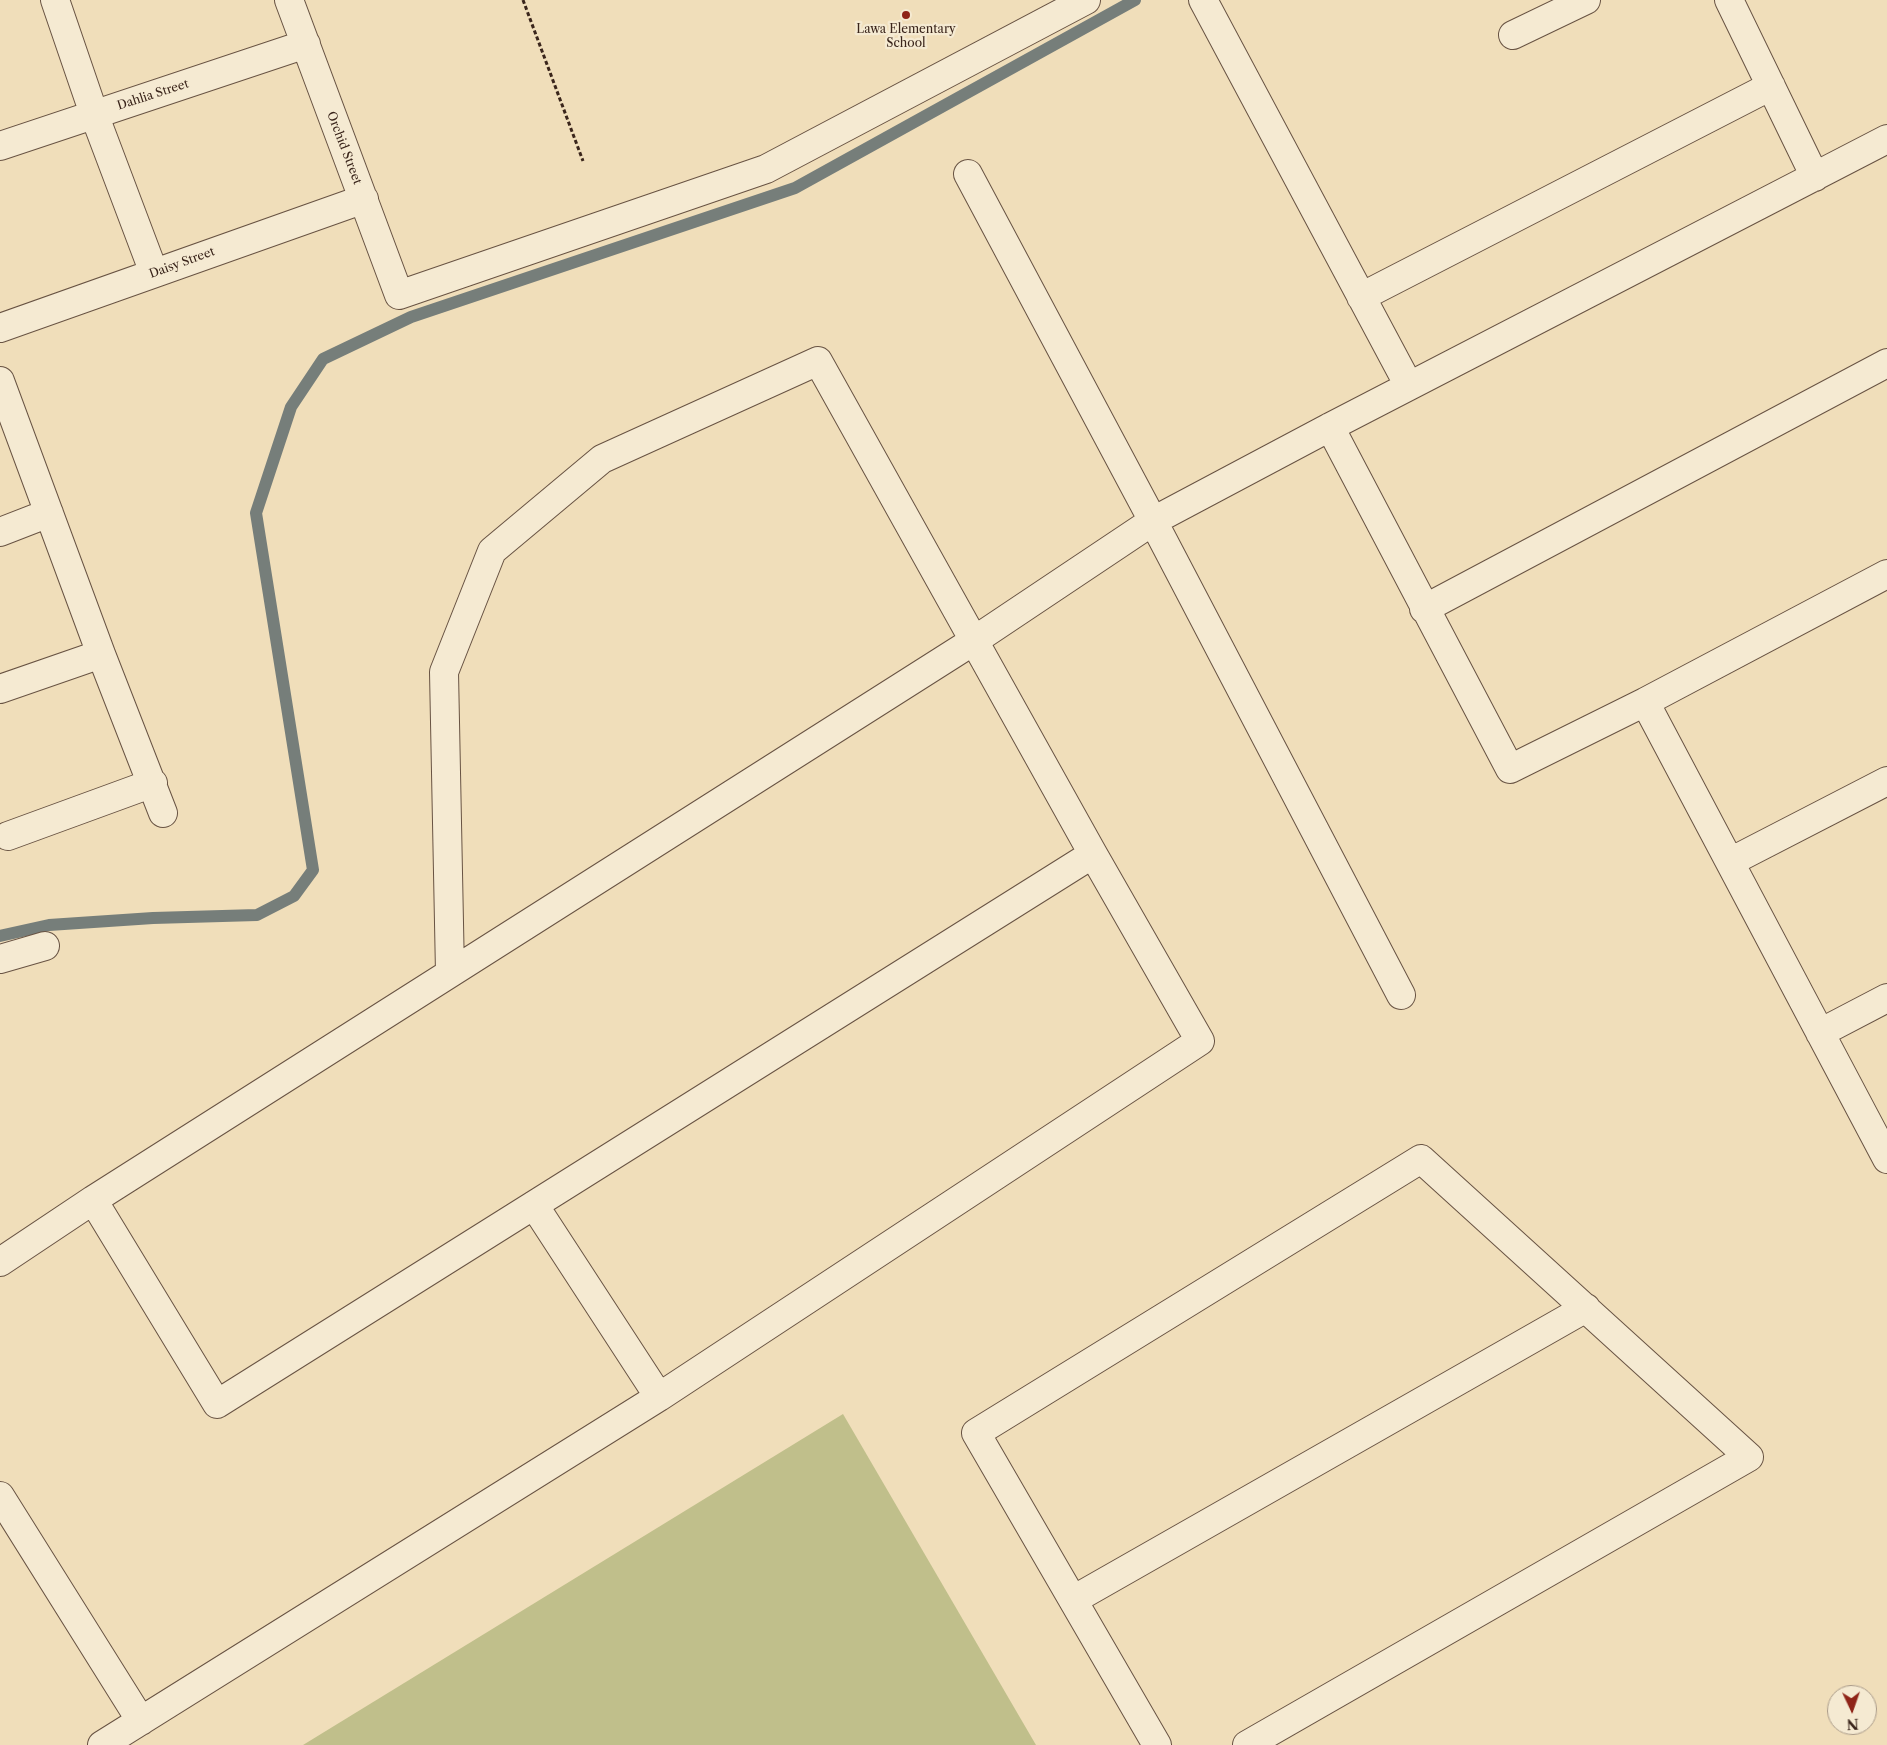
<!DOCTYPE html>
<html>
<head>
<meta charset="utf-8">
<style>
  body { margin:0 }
  #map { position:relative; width:1887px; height:1745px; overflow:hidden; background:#f0deba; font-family:"Libre Caslon Text",serif }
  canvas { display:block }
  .north { position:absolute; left:1827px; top:1685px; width:50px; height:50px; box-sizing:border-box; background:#f5ead2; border:1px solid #aa9b89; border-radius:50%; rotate:177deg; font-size:14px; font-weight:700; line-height:20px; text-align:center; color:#3a251b }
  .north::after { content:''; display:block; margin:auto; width:18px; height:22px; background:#8f2418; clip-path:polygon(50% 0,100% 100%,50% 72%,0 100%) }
</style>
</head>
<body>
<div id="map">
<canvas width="1887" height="1745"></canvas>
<div class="north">N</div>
</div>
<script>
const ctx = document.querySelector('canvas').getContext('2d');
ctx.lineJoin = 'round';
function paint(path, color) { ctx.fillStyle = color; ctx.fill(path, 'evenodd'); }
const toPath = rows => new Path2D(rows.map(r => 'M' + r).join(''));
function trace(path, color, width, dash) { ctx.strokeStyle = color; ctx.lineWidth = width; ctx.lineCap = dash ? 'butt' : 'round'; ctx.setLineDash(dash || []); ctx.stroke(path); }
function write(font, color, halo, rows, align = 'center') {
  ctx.font = font + ' "Libre Caslon Text",serif'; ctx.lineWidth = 4.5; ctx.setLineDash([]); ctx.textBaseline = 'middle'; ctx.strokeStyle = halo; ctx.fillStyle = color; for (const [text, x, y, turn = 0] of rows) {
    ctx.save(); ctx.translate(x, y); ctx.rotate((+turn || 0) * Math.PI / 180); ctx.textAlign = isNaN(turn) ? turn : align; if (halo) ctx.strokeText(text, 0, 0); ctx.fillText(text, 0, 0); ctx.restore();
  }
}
const green = toPath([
  [843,1414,1036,1745,303,1745]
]);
const stream = toPath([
  [0,936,49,925,153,918,257,915,294,896,313,870,256,513,291,407,323,359,411,317,795,188,1135,0]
]);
const path = toPath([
  [523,0,583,161]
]);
const minor = toPath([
  [55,0,94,114,154,273],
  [289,0,399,295,766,169,1086,0],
  [1203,0,1409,386],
  [1729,0,1815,177],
  [1513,35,1586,0],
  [0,146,306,44],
  [968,174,1153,521,1401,995],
  [1361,297,1771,86],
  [0,328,364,199],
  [0,381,101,654,163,813],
  [1330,427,1510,769,1645,702,1887,574],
  [0,532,49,513],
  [1424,609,1887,363],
  [0,689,101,654],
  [1645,702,1887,1159],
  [8,836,153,783],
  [1730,862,1887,781],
  [0,959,45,946],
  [1820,1033,1887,998],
  [93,1200,217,1404,1093,854],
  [534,1205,659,1397],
  [0,1262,93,1200,975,640,1153,521,1330,427,1887,139],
  [0,1496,141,1721],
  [1073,1600,1586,1308],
  [102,1745,659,1397,1200,1041,1093,854,818,361,602,459,492,551,444,672,450,973],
  [1157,1745,976,1433,1421,1159,1749,1457,1247,1745]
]);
const markers = [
  [906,15,5,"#8f2418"]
];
const poiNames = [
  ["Lawa Elementary",906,30],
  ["School",906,44]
];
const streetNames = [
  ["Dahlia Street",153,95,-18],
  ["Orchid Street",344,148,69],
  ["Daisy Street",182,263,-20]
];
paint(green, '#c0bf8b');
trace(stream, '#767e7a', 12);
trace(minor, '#685343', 30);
trace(path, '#3a251b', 3, [4, 2.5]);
trace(minor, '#f5ead2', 28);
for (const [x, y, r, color] of markers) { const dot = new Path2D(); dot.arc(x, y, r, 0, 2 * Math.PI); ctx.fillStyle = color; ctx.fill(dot); trace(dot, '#f5ead2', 2); }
write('12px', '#3a251b', '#f5ead2', poiNames);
write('12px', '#3a251b', '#f5ead2', streetNames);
</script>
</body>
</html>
